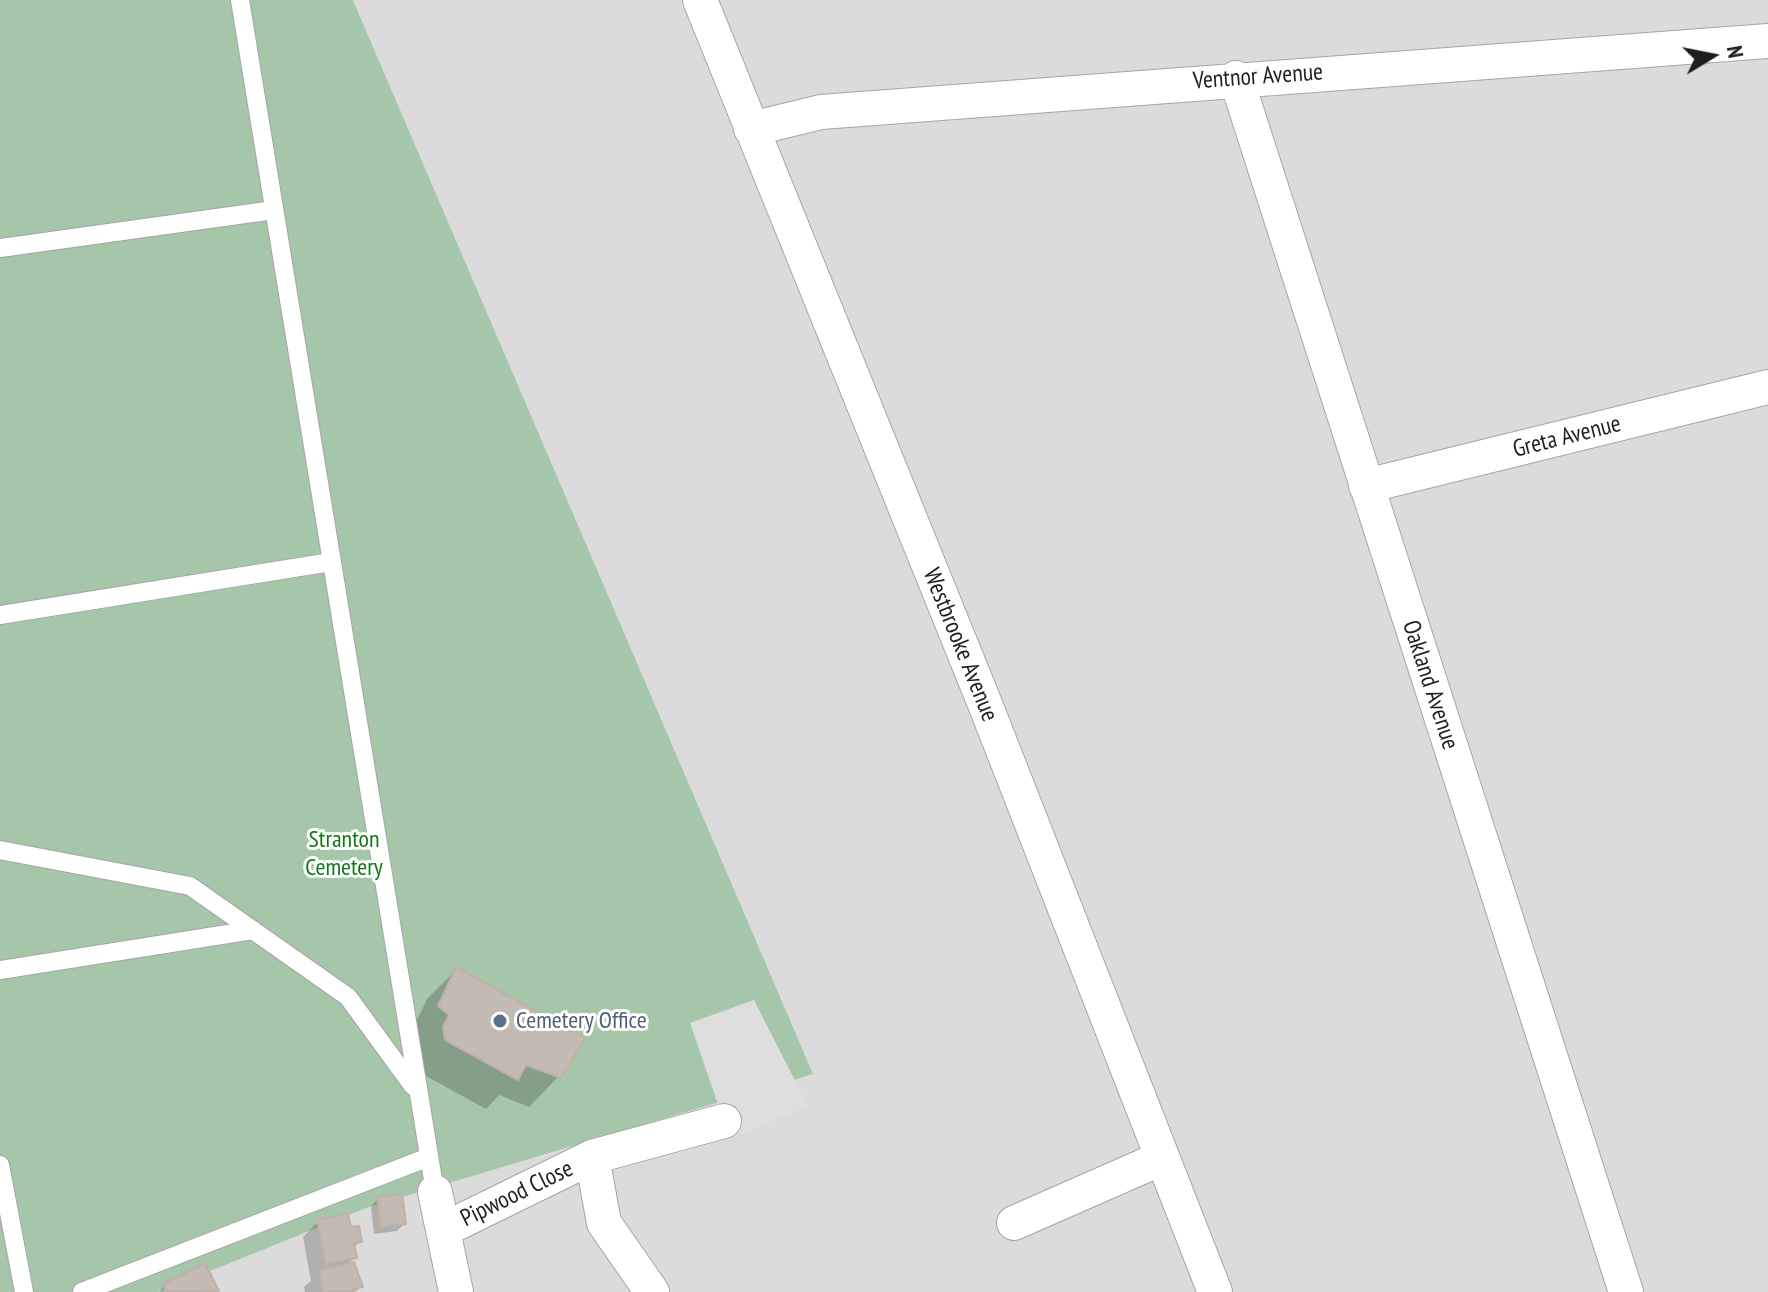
<!DOCTYPE html>
<html>
<head>
<meta charset="utf-8">
<style>
  body { margin:0 }
  #map { position:relative; width:1768px; height:1292px; overflow:hidden; background:#eeebe4; font-family:"PT Sans Narrow",sans-serif }
  canvas { display:block }
  .north { position:absolute; left:1672px; top:16px; width:80px; height:80px; -webkit-text-stroke:6px #fff; paint-order:stroke; rotate:80deg; font-size:22px; font-weight:700; line-height:32px; text-align:center; color:#1e1e1e }
  .north::after { content:''; display:block; margin:auto; width:28px; height:36px; background:#1e1e1e; clip-path:polygon(50% 0,100% 100%,50% 72%,0 100%) }
</style>
</head>
<body>
<div id="map">
<canvas width="1768" height="1292"></canvas>
<div class="north">N</div>
</div>
<script>
const ctx = document.querySelector('canvas').getContext('2d');
ctx.lineJoin = 'round';
function paint(path, color) { ctx.fillStyle = color; ctx.fill(path, 'evenodd'); }
const toPath = rows => new Path2D(rows.map(r => 'M' + r).join(''));
function trace(path, color, width, dash) { ctx.strokeStyle = color; ctx.lineWidth = width; ctx.lineCap = dash ? 'butt' : 'round'; ctx.setLineDash(dash || []); ctx.stroke(path); }
function write(font, color, halo, rows, align = 'center') {
  ctx.font = font + ' "PT Sans Narrow",sans-serif'; ctx.lineWidth = 6; ctx.setLineDash([]); ctx.textBaseline = 'middle'; ctx.strokeStyle = halo; ctx.fillStyle = color; for (const [text, x, y, turn = 0] of rows) {
    ctx.save(); ctx.translate(x, y); ctx.rotate((+turn || 0) * Math.PI / 180); ctx.textAlign = isNaN(turn) ? turn : align; if (halo) ctx.strokeText(text, 0, 0); ctx.fillText(text, 0, 0); ctx.restore();
  }
}
const residential = toPath([
  [353,0,1768,0,1768,1292,158,1292,369,1207,812,1074]
]);
const cemetery = toPath([
  [0,0,353,0,813,1074,369,1207,158,1292,0,1292]
]);
const parking = toPath([
  [754,1000,808,1106,730,1139,690,1023]
]);
const shadow = toPath([
  [457,969,559,1076,529,1107,499,1095,486,1109,415,1070,414,1059,421,1046,409,1037,427,999],
  [378,1199,404,1224,397,1231,374,1234,371,1206],
  [318,1222,349,1230,360,1241,353,1248,354,1258,346,1266,361,1286,355,1292,305,1292,304,1287,311,1281,303,1237],
  [165,1286,216,1291,159,1292]
]);
const building = toPath([
  [456,967,585,1038,561,1078,526,1065,518,1080,445,1040,443,1027,449,1015,438,1006,456,967],
  [402,1194,406,1224,381,1227,377,1197,402,1194],
  [348,1214,351,1227,359,1226,362,1242,354,1243,357,1258,326,1264,317,1220,348,1214],
  [354,1262,363,1287,353,1289,354,1292,323,1292,319,1270,354,1262],
  [205,1263,219,1291,167,1292,163,1284,205,1263]
]);
const service = toPath([
  [240,0,435,1192],
  [0,248,274,210],
  [0,615,331,562],
  [0,850,190,886,348,997,413,1086],
  [0,970,253,930],
  [0,1165,24,1292],
  [82,1292,429,1157]
]);
const minor = toPath([
  [700,0,985,704,1215,1292],
  [1236,78,1626,1292],
  [751,129,821,112,1768,41],
  [1366,486,1768,387],
  [592,1157,604,1223,652,1292],
  [435,1192,456,1292],
  [1014,1223,1162,1158],
  [443,1230,592,1157,724,1121]
]);
const markers = [
  [500,1021,8,"#5c6f8a"]
];
const streetNames = [
  ["Ventnor Avenue",1258,77,-4],
  ["Greta Avenue",1567,437,-14],
  ["Westbrooke Avenue",960,645,68],
  ["Oakland Avenue",1430,685,72],
  ["Pipwood Close",517,1194,-26]
];
const parkNames = [
  ["Stranton",344,840],
  ["Cemetery",344,868]
];
const serviceNames = [
  ["Cemetery Office",516,1021]
];
paint(residential, '#dcdbdb');
paint(cemetery, '#a6c6aa');
paint(parking, '#dedede');
paint(shadow, '#0003');
paint(building, '#c3bab4');
trace(building, '#bfb1a7', 2);
trace(service, '#a5a5a5', 20);
trace(minor, '#a5a5a5', 36);
trace(service, '#fff', 18);
trace(minor, '#fff', 34);
for (const [x, y, r, color] of markers) { const dot = new Path2D(); dot.arc(x, y, r, 0, 2 * Math.PI); ctx.fillStyle = color; ctx.fill(dot); trace(dot, '#fff', 3); }
write('24px', '#1e1e1e', '#fff', streetNames);
write('24px', '#107716', '#fff', parkNames);
write('24px', '#4e5e75', '#fff', serviceNames, 'left');
</script>
</body>
</html>
